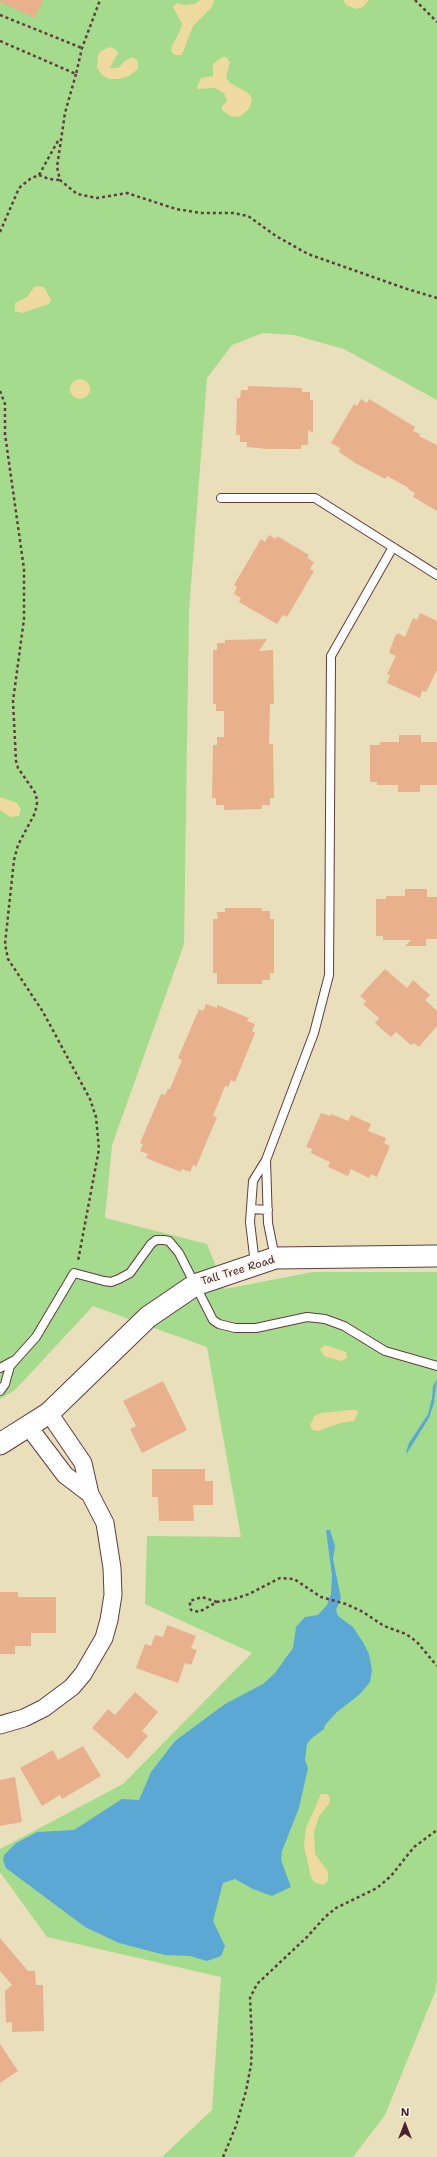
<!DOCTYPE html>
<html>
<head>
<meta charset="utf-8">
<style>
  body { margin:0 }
  #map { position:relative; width:437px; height:2157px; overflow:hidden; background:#e9dfbb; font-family:"Shantell Sans",sans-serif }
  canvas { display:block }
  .north { position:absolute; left:385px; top:2105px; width:40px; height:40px; -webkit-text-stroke:3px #fbf7ec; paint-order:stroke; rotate:0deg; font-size:11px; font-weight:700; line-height:16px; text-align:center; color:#4a1f2b }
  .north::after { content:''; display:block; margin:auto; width:14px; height:18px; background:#4a1f2b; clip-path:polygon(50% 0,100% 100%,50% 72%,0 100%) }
</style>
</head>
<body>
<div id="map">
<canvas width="437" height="2157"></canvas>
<div class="north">N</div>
</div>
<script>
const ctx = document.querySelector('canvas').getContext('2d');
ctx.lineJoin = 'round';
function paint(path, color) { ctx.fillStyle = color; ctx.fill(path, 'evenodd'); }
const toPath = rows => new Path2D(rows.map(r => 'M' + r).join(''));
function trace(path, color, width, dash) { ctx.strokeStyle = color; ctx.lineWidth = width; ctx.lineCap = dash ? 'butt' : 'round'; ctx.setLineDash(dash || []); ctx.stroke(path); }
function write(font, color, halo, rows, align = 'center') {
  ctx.font = font + ' "Shantell Sans",sans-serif'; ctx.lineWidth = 3.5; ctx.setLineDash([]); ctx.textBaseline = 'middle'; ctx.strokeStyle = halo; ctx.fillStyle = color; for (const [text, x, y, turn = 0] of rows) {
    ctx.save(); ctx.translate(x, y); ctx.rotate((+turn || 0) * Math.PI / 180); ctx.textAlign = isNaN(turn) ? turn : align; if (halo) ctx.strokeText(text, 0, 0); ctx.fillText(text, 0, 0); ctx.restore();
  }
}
const green = toPath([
  [0,0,437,0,437,400,344,349,294,335,263,333,232,345,207,378,189,611,184,944,112,1145,105,1218,207,1244,225,1289,313,1272,437,1272,437,1981,435,1992,385,2115,353,2157,162,2157,212,2110,221,1977,47,1937,0,1872,0,1849,123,1784,252,1653,145,1604,147,1536,241,1537,207,1347,93,1306,15,1390,0,1399]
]);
const sand = toPath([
  [200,0,214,0,212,7,193,26,183,52,181,55,175,55,171,51,172,46,180,31,182,24,173,7,177,3,185,5,195,4],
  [343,0,369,0,363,7,356,9,346,5],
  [109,47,115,49,118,53,110,68,118,68,126,60,132,57,138,61,138,69,129,76,119,79,109,79,102,75,97,68,98,56,100,52],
  [222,57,226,57,230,62,226,78,230,83,247,92,251,97,252,101,249,109,239,117,230,116,222,110,222,106,227,101,224,93,215,88,198,89,197,87,201,78,213,76,213,64],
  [38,286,44,287,49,296,51,300,49,304,22,313,15,311,15,303,27,297,34,287],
  '70 389a10 10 0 1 1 20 0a10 10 0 1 1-20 0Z',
  [0,797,17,803,21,809,19,816,10,817,0,810],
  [325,1345,346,1352,347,1358,341,1361,324,1356,320,1349],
  [351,1410,357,1410,358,1413,354,1421,340,1423,318,1431,313,1430,310,1426,314,1416,321,1413],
  [321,1794,327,1794,330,1798,329,1804,319,1816,314,1832,315,1854,328,1872,328,1881,323,1885,314,1882,311,1877,304,1846,306,1828]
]);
const water = toPath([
  [437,1379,434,1403,429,1418,407,1453,406,1452,409,1443,428,1414,432,1398,433,1386],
  [326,1530,330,1530,335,1546,333,1559,341,1598,336,1610,338,1616,353,1627,364,1644,369,1654,372,1670,370,1682,360,1694,337,1712,325,1725,324,1729,312,1738,307,1744,305,1760,308,1768,299,1808,282,1851,281,1860,291,1887,272,1896,253,1889,235,1879,223,1883,213,1921,225,1946,221,1956,207,1961,190,1956,165,1955,119,1943,85,1927,6,1868,3,1860,4,1855,16,1843,37,1832,74,1830,122,1799,139,1800,151,1772,175,1741,225,1704,263,1684,275,1673,293,1648,296,1627,305,1617,318,1615,327,1605,331,1594,332,1576]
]);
const building = toPath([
  [0,0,43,0,35,18,0,2],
  [248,386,302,388,302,392,310,392,310,400,313,400,313,433,308,430,308,445,301,445,301,449,268,449,247,447,247,442,240,442,240,435,236,435,237,398,240,398,241,390,248,390],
  [361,399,367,403,369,399,415,427,413,431,420,434,419,436,437,445,437,511,413,497,415,493,408,489,409,488,387,476,385,479,357,464,339,452,340,448,331,443,354,404,357,406],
  [269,535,276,539,277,536,309,555,307,558,314,562,310,569,314,571,287,617,283,615,277,624,239,602,241,598,234,594,237,587,234,585,261,539,265,542],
  [420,613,437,621,437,670,426,692,422,691,420,698,387,683,390,675,387,674,396,656,389,653,395,636,398,633,405,637,413,618,417,620],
  [267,639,259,651,273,650,274,704,270,704,269,744,273,744,274,798,270,798,270,805,262,805,262,809,224,810,224,805,216,805,216,798,212,798,213,745,217,745,217,737,224,737,224,711,216,711,216,704,213,704,213,650,217,650,217,643,225,643,225,640],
  [399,735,421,735,421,742,437,742,437,785,420,785,420,792,398,792,398,785,377,785,377,782,370,782,370,745,380,745,380,742,399,742],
  [405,889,427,889,427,897,437,897,437,939,426,939,426,946,405,946,411,940,383,940,383,936,376,936,376,899,386,899,386,896,405,896],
  [225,908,262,908,262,911,270,911,270,919,274,919,274,973,270,973,270,980,262,980,262,984,217,984,217,973,213,973,213,919,218,919,217,912,225,912],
  [385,969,407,988,413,980,430,995,425,1000,437,1011,437,1026,419,1047,414,1043,411,1045,396,1032,391,1037,375,1023,379,1018,363,1004,366,1001,360,996],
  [206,1004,217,1008,217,1005,249,1018,247,1021,255,1024,252,1031,255,1033,235,1082,231,1080,228,1087,225,1086,213,1116,217,1117,196,1167,193,1165,190,1172,182,1169,181,1172,146,1158,148,1154,140,1151,143,1144,140,1143,161,1094,165,1095,168,1089,170,1089,182,1060,178,1058,199,1009,203,1011],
  [321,1113,330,1116,331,1114,348,1121,351,1115,371,1124,368,1131,386,1138,384,1143,390,1146,377,1177,371,1174,369,1178,351,1169,348,1176,328,1167,330,1162,311,1153,312,1149,306,1147],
  [163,1381,187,1430,142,1453,130,1429,136,1426,123,1401],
  [152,1469,205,1469,205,1481,213,1481,213,1505,193,1505,194,1521,159,1521,158,1497,152,1497],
  [0,1592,18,1592,18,1597,56,1597,56,1633,31,1633,31,1646,15,1646,15,1654,0,1654],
  [167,1625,196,1636,191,1648,197,1650,191,1665,185,1663,178,1683,136,1668,145,1644,151,1646,155,1635,163,1637],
  [135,1692,158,1712,142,1731,148,1736,128,1759,92,1728,108,1709,115,1715],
  [83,1746,101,1776,62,1799,60,1795,42,1806,20,1768,53,1750,58,1760],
  [15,1777,22,1822,0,1826,0,1780],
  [0,1938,28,1971,35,1971,36,1985,43,1985,44,2031,12,2032,12,2022,6,2023,5,1991,12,1985,0,1971],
  [0,2044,18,2071,0,2083]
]);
const path = toPath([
  [415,0,437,22],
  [0,15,82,48],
  [0,41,76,74,82,48,100,0],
  [76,74,65,113,57,167,60,180,77,194,97,198,127,193,176,209,201,213,233,213,248,216,276,236,308,254,404,288,437,298],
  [39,175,49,179,60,180],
  [0,232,19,188,30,179,39,175,59,139],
  [0,391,5,404,5,434,24,569,24,619,13,701,16,761,18,768,36,794,37,803,35,813,18,845,14,860,5,944,8,959,43,1012,90,1099,96,1117,99,1149,78,1261],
  [217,1602,202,1597,190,1601,190,1606,191,1610,199,1612,217,1602,234,1599,249,1594,280,1578,294,1579,321,1597,346,1604,363,1612,384,1626,406,1634,417,1642,437,1666],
  [223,2157,236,2126,246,2091,251,2065,252,2041,250,1998,257,1984,307,1937,325,1917,336,1908,377,1888,391,1876,414,1847,437,1830]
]);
const service = toPath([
  [221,498,315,498,437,575],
  [266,1160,268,1223,275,1258],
  [251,1209,268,1210],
  [255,1264,250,1222,253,1181,266,1160,314,1033,329,975,331,656,393,547],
  [0,1368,13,1361],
  [0,1391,5,1384,10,1366,36,1337,74,1273,104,1281,111,1282,119,1279,130,1273,151,1244,156,1240,164,1240,169,1241,179,1253,213,1320,219,1324,235,1328,256,1328,307,1317,325,1319,344,1326,385,1351,437,1366]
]);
const minor = toPath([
  [28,1426,65,1475,90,1494],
  [0,1725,24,1718,44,1708,72,1687,83,1674,104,1638,109,1620,113,1595,112,1568,105,1523,90,1494,83,1463,49,1413]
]);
const tertiary = toPath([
  [0,1444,49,1413,148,1317,195,1285,275,1258,437,1256]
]);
const streetNames = [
  ["Tall Tree Road",238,1271,-17]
];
paint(green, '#a4db8c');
paint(sand, '#eeda9e');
paint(water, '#5ca8d5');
paint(building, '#e8b08d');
trace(service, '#623c41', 10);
trace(minor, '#623c41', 19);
trace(tertiary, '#623c41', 23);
trace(path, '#623c41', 2.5, [3, 3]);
trace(service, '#fff', 8);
trace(minor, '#fff', 17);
trace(tertiary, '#fff', 21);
write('11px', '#4a1f2b', '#fbf7ec', streetNames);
</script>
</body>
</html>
